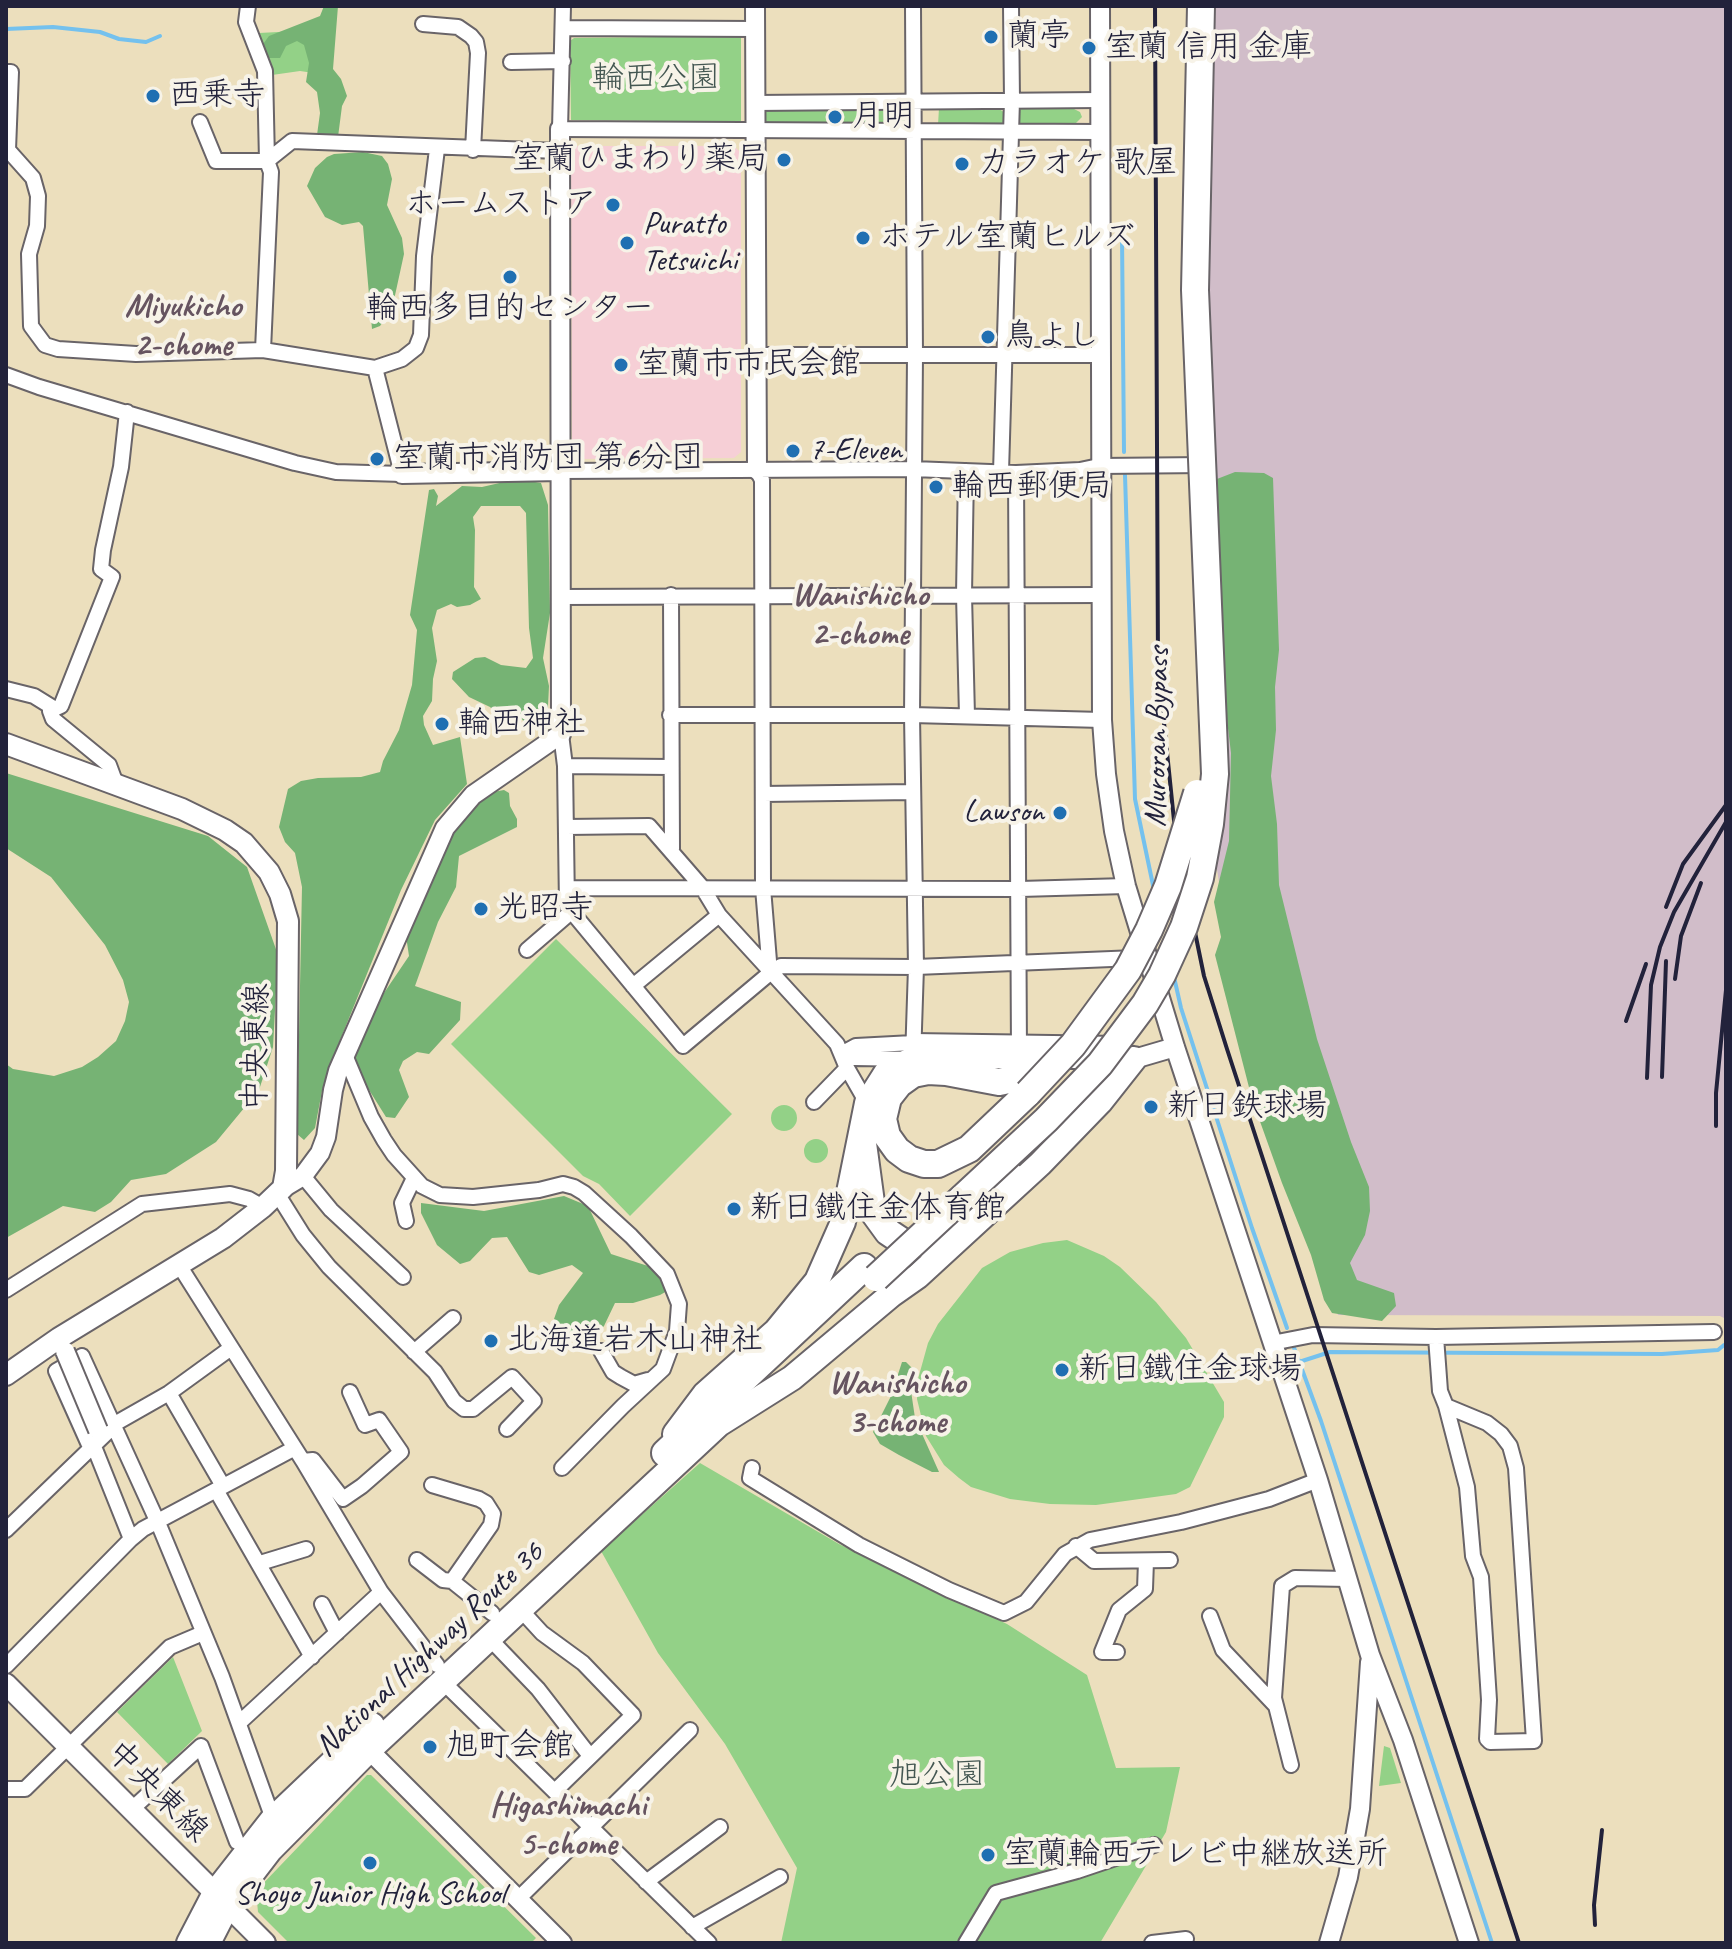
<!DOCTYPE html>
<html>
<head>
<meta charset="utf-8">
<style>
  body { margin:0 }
  #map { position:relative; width:1732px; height:1949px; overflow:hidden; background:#ecdfbd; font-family:Caveat,sans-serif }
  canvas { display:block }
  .frame { position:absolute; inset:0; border:8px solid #22223b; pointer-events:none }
</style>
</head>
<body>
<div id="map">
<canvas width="1732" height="1949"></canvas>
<div class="frame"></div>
</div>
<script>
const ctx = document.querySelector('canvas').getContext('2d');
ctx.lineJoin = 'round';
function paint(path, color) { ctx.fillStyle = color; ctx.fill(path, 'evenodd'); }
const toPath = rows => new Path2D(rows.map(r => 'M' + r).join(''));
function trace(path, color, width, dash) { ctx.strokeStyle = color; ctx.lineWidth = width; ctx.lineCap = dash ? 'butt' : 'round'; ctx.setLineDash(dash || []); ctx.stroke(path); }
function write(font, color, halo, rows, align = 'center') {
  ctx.font = font + ' Caveat,"Klee One",sans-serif'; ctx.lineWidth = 8; ctx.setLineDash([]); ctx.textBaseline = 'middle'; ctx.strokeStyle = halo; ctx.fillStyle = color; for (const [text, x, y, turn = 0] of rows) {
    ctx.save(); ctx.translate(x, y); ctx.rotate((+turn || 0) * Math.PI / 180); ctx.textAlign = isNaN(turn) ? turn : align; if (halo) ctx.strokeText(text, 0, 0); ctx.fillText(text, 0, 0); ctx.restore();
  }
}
const built = toPath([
  [576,146,734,146,741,153,741,452,734,458,576,459,572,457,571,150]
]);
const industrial = toPath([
  [1200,6,1726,6,1726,1319,1720,1316,1338,1315,1257,1066,1223,908,1209,818]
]);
const green = toPath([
  [316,30,320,74,300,71,272,75,269,57,259,33],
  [741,36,741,122,571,120,570,41,574,38],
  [897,108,906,115,903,124,897,126,765,123,764,114,769,109],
  [939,108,998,108,1005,113,1005,121,998,125,938,125],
  [1024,108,1074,109,1080,112,1082,117,1074,125,1019,125,1016,121,1018,110],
  [556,939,732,1114,630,1216,599,1184,583,1176,451,1044],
  '771 1118a13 13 0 1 1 26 0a13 13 0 1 1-26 0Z',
  '804 1151a12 12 0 1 1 24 0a12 12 0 1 1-24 0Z',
  [1067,1240,1104,1256,1120,1267,1156,1302,1186,1338,1224,1402,1224,1417,1190,1487,1176,1494,1096,1505,1050,1504,1010,1499,971,1487,959,1478,944,1465,926,1436,917,1399,918,1379,928,1343,938,1324,982,1268,1010,1252,1043,1243],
  [700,1463,839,1544,1007,1624,1087,1675,1116,1768,1180,1767,1166,1832,1100,1943,781,1943,797,1868,725,1744,658,1653,601,1551],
  [173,1657,202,1731,168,1764,117,1712],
  [1384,1746,1390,1748,1401,1783,1379,1786],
  [367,1775,371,1775,536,1938,531,1943,289,1943,258,1912,256,1891]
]);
const forest = toPath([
  [324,6,338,6,333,69,341,79,347,96,342,106,338,137,317,135,320,113,317,92,306,82,309,63,304,45,297,41,286,46,280,58,266,58,261,47,269,36,320,16],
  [363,152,382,156,388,164,392,179,387,205,402,238,404,254,392,309,380,326,372,329,363,226,359,222,342,225,325,217,307,186,315,168,327,157,334,154],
  [1235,472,1264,473,1273,478,1279,650,1275,687,1276,730,1271,776,1277,824,1279,885,1317,1039,1351,1142,1369,1187,1370,1211,1365,1235,1350,1263,1357,1280,1394,1293,1396,1306,1382,1321,1332,1313,1324,1300,1311,1255,1282,1183,1252,1099,1215,955,1221,937,1214,902,1229,841,1231,753,1225,703,1217,479],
  [517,479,541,483,548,505,550,613,543,658,549,686,547,728,539,731,527,726,519,715,509,710,497,714,490,707,469,697,452,679,453,672,475,658,485,657,501,665,526,668,533,658,529,628,526,513,520,506,481,506,473,517,475,530,474,587,481,599,470,605,457,607,451,604,437,610,432,628,437,661,433,679,432,701,423,716,424,725,433,745,460,737,467,784,435,820,401,890,330,1065,322,1091,315,1128,304,1140,297,1134,302,887,295,853,285,842,279,827,288,789,301,781,318,778,361,777,380,772,383,761,399,730,412,685,417,630,410,615,429,490,434,489,438,496,436,506,462,486,482,487],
  [6,773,208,836,247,867,278,955,273,1047,259,1090,216,1142,166,1174,131,1180,111,1202,95,1212,63,1206,6,1238,6,1064,13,1069,54,1076,82,1067,98,1057,116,1041,125,1021,129,1002,123,980,105,945,51,877,6,848],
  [504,790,509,793,510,806,517,819,517,827,459,856,456,887,438,922,415,986,461,1002,460,1020,429,1054,417,1052,403,1061,399,1070,409,1097,395,1118,386,1117,354,1066,352,1053,365,1021,409,956,406,936,436,856,460,819,493,792],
  [564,1196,588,1206,611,1254,648,1266,668,1286,667,1291,660,1295,633,1303,615,1303,604,1326,593,1338,572,1336,554,1319,559,1305,583,1273,572,1265,539,1275,529,1272,507,1237,492,1238,470,1261,460,1264,437,1245,421,1213,421,1203,484,1211],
  [902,1362,906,1362,914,1370,911,1391,915,1418,939,1472,932,1472,899,1455,880,1444,873,1432,891,1396]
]);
const stream = toPath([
  [6,29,53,27,100,32,119,39,146,42,160,36],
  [1122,235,1124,452],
  [1125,475,1135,799,1154,890],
  [1174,977,1181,1008,1252,1228,1287,1328],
  [1293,1345,1321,1421,1492,1943],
  [1299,1362,1330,1352,1662,1354,1718,1350,1724,1345]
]);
const minor = toPath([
  [248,6,246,22,265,71,267,161,271,172,263,350],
  [563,6,560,129,1099,132],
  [423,24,458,27,471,36,476,42,478,53,473,150],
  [563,28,755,29],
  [511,62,563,61],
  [6,72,11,72,8,150,33,178,38,196,37,226,29,254,31,326,45,345,58,349,136,354,263,350,375,368,402,359,416,348,421,335,424,256,437,149],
  [755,103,1099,100],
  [200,122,216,161,267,161,292,141,559,151],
  [756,355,1100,355],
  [6,375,39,387,295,463,336,472,402,474,375,368],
  [757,470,762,480,763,888,770,973],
  [560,471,913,469,1016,473,1080,470,1099,466,1207,465],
  [966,471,964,595,967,716],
  [1001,472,1012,100,1011,6],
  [1016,473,1019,1052],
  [671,595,672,849],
  [560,597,1101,595],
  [6,689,34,696,55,709],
  [670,715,912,715,1102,720],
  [561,734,565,766,567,906,683,1046,770,973,781,966,916,967,1136,958],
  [565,766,671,767],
  [116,784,109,765,53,719,50,711,61,706,112,577,101,569,103,550,121,467,127,412],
  [763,794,913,792],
  [566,827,649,826,702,887,719,915,837,1044,847,1068,867,1103],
  [567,888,1020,889,1126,886],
  [527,950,571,912],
  [633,986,719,915],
  [843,1053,855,1058,913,1059,916,967,912,715,915,356,913,6],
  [843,1053,856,1046,913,1043],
  [345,1055,371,1117,384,1140,394,1155,422,1186,440,1195,473,1197,539,1190,563,1184,574,1187,584,1193,631,1236,667,1274,679,1304,677,1331,663,1369,623,1406,562,1468],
  [814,1102,847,1068],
  [303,1176,331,1210,403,1277],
  [278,1195,303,1235,329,1267,435,1372,454,1401,464,1409,473,1409,512,1377,534,1401,507,1429],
  [406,1221,402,1203,414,1178],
  [179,1265,303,1461,381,1592,437,1665],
  [6,1290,142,1204,230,1194,249,1199,263,1207],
  [1436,1337,1440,1391,1446,1406,1487,1423,1501,1434,1510,1446,1516,1468,1534,1741,1490,1742,1487,1739,1489,1700,1481,1577,1473,1556,1467,1487,1446,1406],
  [1272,1343,1313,1335,1436,1337,1714,1332],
  [601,1351,613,1372,621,1377,634,1384,648,1380],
  [414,1352,453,1318],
  [169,1393,223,1486],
  [90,1447,56,1371,82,1356,159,1525,222,1677,273,1819],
  [303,1461,313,1460,343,1499,362,1486,401,1452,379,1420,365,1425,350,1392],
  [752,1468,750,1478,859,1545,949,1590,1004,1613,1026,1602,1065,1554,1090,1540,1181,1522,1269,1499,1318,1480],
  [432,1485,479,1499,486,1503,493,1514,491,1525,452,1581],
  [216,1490,312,1657],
  [6,1530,118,1422,169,1393,231,1348],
  [131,1539,143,1529,293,1449],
  [1076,1546,1094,1561,1170,1560],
  [417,1560,443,1580,452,1581,492,1613],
  [260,1563,306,1549],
  [322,1604,337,1633],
  [520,1609,542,1633,583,1663,633,1715,555,1791],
  [1210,1616,1223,1650,1276,1706],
  [489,1638,538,1689,590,1756],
  [1117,1652,1102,1652,1119,1610,1145,1589,1146,1561],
  [6,1666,131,1539,93,1444],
  [442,1681,709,1943],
  [239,1723,381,1592],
  [1291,1765,1274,1698,1282,1586,1295,1578,1348,1579],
  [6,1789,25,1789,170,1647,203,1633],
  [132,1809,201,1746,237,1842],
  [646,1882,720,1827],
  [518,1899,690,1730],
  [692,1927,780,1877],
  [966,1943,996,1893,1077,1871,1154,1845],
  [1152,1943,1186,1939]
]);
const tertiary = toPath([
  [755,6,757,470],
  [1100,6,1102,720,1106,774,1114,831,1126,886,1175,1047,1318,1480,1370,1655,1403,1740,1469,1943],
  [402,474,560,471],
  [913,1043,1122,1046],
  [913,1059,1134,1059,1175,1047],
  [283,1188,303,1176,320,1153,326,1137,333,1090,338,1071,445,828,473,795,561,734,560,129],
  [369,1750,562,1943],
  [1329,1943,1348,1877,1360,1809,1370,1662]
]);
const secondary = toPath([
  [6,744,182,809,225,830,244,843,269,872,280,894,288,921,286,1171,283,1188,263,1207,223,1238,59,1338,6,1375],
  [6,1684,265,1943]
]);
const trunk = toPath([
  [675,1434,705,1394,776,1331,817,1281,843,1222,867,1103,886,1073,913,1059],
  [189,1943,215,1893,273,1819,372,1725],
  [208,1943,227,1906,270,1850,369,1750,719,1424,792,1378,891,1295,918,1276,1040,1164,1100,1102,1134,1059]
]);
const motorway = toPath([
  [1028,1093,969,1149,938,1164,924,1164,909,1159,897,1150,887,1136,883,1119,888,1098,899,1084,913,1074,928,1071,946,1072,999,1082,1013,1079,1039,1057],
  [862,1136,872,1210,888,1232,903,1242,915,1245,941,1235,1010,1175],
  [665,1453,864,1267]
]);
const rail = toPath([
  [1155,6,1158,664,1176,840,1204,976,1227,1049,1519,1943],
  [1726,881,1726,904],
  [1666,907,1683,864,1726,805],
  [1675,979,1681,936,1701,883],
  [1626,1021,1646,964],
  [1662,1077,1666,961],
  [1647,1078,1651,985,1660,947,1674,912,1726,822],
  [1716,1126,1716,1093,1726,990],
  [1595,1925,1594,1905,1602,1830]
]);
const tertiaryBridge = toPath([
  [65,1351,98,1430]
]);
const motorwayBridge = toPath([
  [1028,1093,1073,1045,1128,970,1149,930,1168,886,1197,793],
  [876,1278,1046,1120,1100,1064,1145,1004,1162,975,1184,927,1200,878,1210,824,1215,774,1195,290,1201,6]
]);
const markers = [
  [991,37,8,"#1f6fb2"],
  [1089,48,8,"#1f6fb2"],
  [153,96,8,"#1f6fb2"],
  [835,117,8,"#1f6fb2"],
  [784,160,8,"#1f6fb2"],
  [962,164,8,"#1f6fb2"],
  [613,205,8,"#1f6fb2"],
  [863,238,8,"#1f6fb2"],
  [627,243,8,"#1f6fb2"],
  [510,277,8,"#1f6fb2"],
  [988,337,8,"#1f6fb2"],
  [621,365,8,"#1f6fb2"],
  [793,451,8,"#1f6fb2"],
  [377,459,8,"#1f6fb2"],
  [936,487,8,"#1f6fb2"],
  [442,724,8,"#1f6fb2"],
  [1060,813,8,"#1f6fb2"],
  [481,909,8,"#1f6fb2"],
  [1151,1107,8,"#1f6fb2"],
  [734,1209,8,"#1f6fb2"],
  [491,1341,8,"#1f6fb2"],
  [1062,1370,8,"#1f6fb2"],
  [430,1747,8,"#1f6fb2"],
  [988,1855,8,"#1f6fb2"],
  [370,1863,8,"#1f6fb2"]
];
const poiNames = [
  ["蘭亭",1007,37],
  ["室蘭 信用 金庫",1105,48],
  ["西乗寺",169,96],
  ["月明",851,117],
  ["室蘭ひまわり薬局",768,160,"right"],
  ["カラオケ 歌屋",978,164],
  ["ホームストア",597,205,"right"],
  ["Puratto",643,225],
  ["Tetsuichi",643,262],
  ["ホテル室蘭ヒルズ",879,238],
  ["輪西多目的センター",510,309,"center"],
  ["鳥よし",1004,337],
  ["室蘭市市民会館",637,365],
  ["7-Eleven",809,451],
  ["室蘭市消防団 第6分団",393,459],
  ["輪西郵便局",952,487],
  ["輪西神社",458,724],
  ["Lawson",1044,813,"right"],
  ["光昭寺",497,909],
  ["新日鉄球場",1167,1107],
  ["新日鐵住金体育館",750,1209],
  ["北海道岩木山神社",507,1341],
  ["新日鐵住金球場",1078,1370],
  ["旭町会館",446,1747],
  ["室蘭輪西テレビ中継放送所",1004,1855],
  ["Shoyo Junior High School",370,1895,"center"]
];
const parkNames = [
  ["輪西公園",656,79],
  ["旭公園",937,1776]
];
const streetNames = [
  ["Muroran Bypass",1158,737,-89],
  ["中央東線",257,1047,-89],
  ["National Highway Route 36",430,1650,-43],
  ["中央東線",157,1792,45]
];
const neighbourhoodNames = [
  ["Miyukicho",183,307],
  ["2-chome",183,346],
  ["Wanishicho",860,596],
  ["2-chome",860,635],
  ["Wanishicho",897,1384],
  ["3-chome",897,1423],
  ["Higashimachi",568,1806],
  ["5-chome",568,1845]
];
paint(built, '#f6cfd6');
paint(industrial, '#d1bdc9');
paint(green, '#93d187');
paint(forest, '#76b374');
trace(stream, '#74c1ee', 4);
trace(minor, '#696468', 18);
trace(tertiary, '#696468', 22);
trace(secondary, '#696468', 24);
trace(trunk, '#696468', 28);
trace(motorway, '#696468', 30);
trace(minor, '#fff', 14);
trace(tertiary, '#fff', 18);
trace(secondary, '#fff', 20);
trace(trunk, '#fff', 24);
trace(motorway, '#fff', 26);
trace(rail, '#22223b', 4);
trace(tertiaryBridge, '#696468', 22, []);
trace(motorwayBridge, '#696468', 30, []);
trace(tertiaryBridge, '#fff', 18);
trace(motorwayBridge, '#fff', 26);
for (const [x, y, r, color] of markers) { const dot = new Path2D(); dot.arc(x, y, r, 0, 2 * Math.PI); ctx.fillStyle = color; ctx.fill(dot); trace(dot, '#f7f3e8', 3); }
write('32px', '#22223b', '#f7f3e8', poiNames, 'left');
write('32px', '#445752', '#f7f3e8', parkNames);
write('32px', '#22223b', '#f7f3e8', streetNames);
write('bold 34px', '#665460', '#f7f3e8', neighbourhoodNames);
</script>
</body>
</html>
